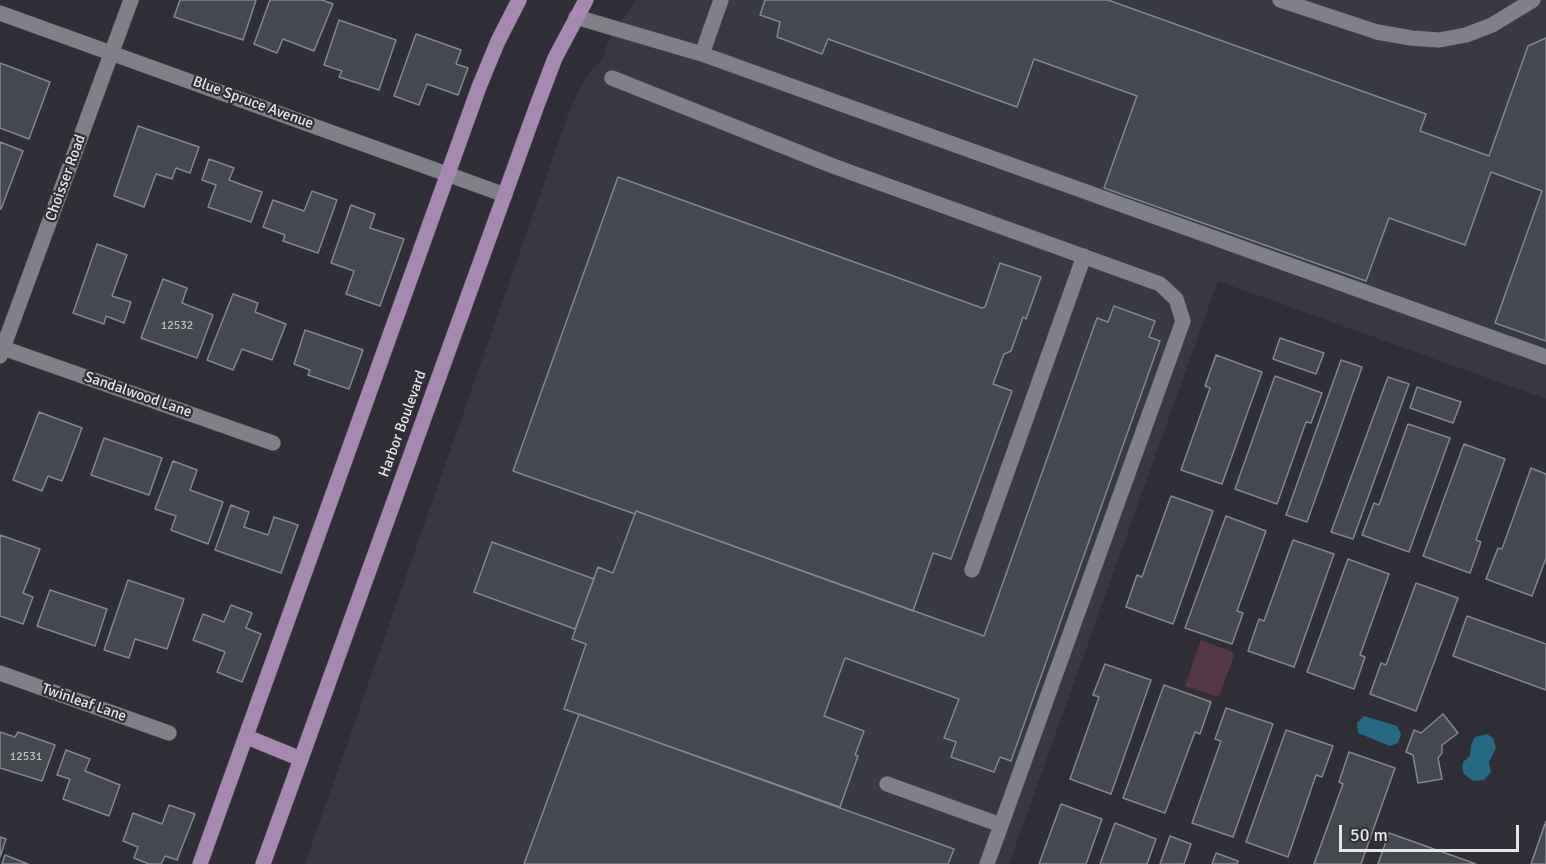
<!DOCTYPE html>
<html>
<head>
<meta charset="utf-8">
<style>
  body { margin:0 }
  #map { position:relative; width:1546px; height:864px; overflow:hidden; background:#302f37; font-family:Signika,sans-serif }
  canvas { display:block }
  .scale { position:absolute; left:1339px; top:825px; width:180px; height:27px; box-sizing:border-box; border:3px solid #e6e5ea; border-top:0; padding-left:8px; font-size:18px; line-height:21px; white-space:nowrap; color:#e6e5ea; -webkit-text-stroke:4px #302f37; paint-order:stroke }
</style>
</head>
<body>
<div id="map">
<canvas width="1546" height="864"></canvas>
<div class="scale">50 m</div>
</div>
<script>
const ctx = document.querySelector('canvas').getContext('2d');
ctx.lineJoin = 'round';
function paint(path, color) { ctx.fillStyle = color; ctx.fill(path, 'evenodd'); }
const toPath = rows => new Path2D(rows.map(r => 'M' + r).join(''));
function trace(path, color, width, dash) { ctx.strokeStyle = color; ctx.lineWidth = width; ctx.lineCap = dash ? 'butt' : 'round'; ctx.setLineDash(dash || []); ctx.stroke(path); }
function write(font, color, halo, rows, align = 'center') {
  ctx.font = font + ' Signika,sans-serif'; ctx.lineWidth = 4.5; ctx.setLineDash([]); ctx.textBaseline = 'middle'; ctx.strokeStyle = halo; ctx.fillStyle = color; for (const [text, x, y, turn = 0] of rows) {
    ctx.save(); ctx.translate(x, y); ctx.rotate((+turn || 0) * Math.PI / 180); ctx.textAlign = isNaN(turn) ? turn : align; if (halo) ctx.strokeText(text, 0, 0); ctx.fillText(text, 0, 0); ctx.restore();
  }
}
const built = toPath([
  [636,0,1546,0,1546,399,1218,281,1009,864,305,864,569,112,585,78,603,58,608,41]
]);
const green = toPath([
  [1201,640,1232,652,1234,655,1220,695,1215,696,1185,686]
]);
const water = toPath([
  [1364,716,1397,726,1401,734,1398,743,1390,746,1358,733,1357,723],
  [1487,734,1493,738,1496,748,1489,762,1491,772,1484,780,1473,781,1464,774,1462,768,1463,762,1470,756,1471,745,1475,737]
]);
const building = toPath([
  [180,0,256,0,243,40,174,17,180,0],
  [270,0,322,0,333,4,314,51,283,39,277,53,254,44,270,0],
  [765,0,1108,0,1426,114,1420,131,1489,156,1528,46,1546,38,1546,341,1495,323,1542,191,1491,172,1465,245,1389,218,1366,281,1104,188,1137,96,1034,59,1017,107,828,39,822,54,777,37,780,22,760,15,765,0],
  [339,20,396,40,379,90,339,77,342,71,324,65,339,20],
  [416,34,461,50,456,64,468,68,458,95,427,84,419,105,394,96,416,34],
  [0,63,50,82,29,139,0,128,0,63],
  [138,126,199,147,190,173,176,168,172,179,156,174,144,207,114,196,138,126],
  [0,142,23,151,1,209,0,209,0,142],
  [209,159,234,168,229,180,262,192,251,222,208,207,216,185,202,180,209,159],
  [618,177,982,308,985,307,1000,263,1041,277,1026,319,1023,317,1011,351,1004,354,993,384,1012,391,951,559,933,553,913,611,636,511,635,514,513,471,618,177],
  [312,191,337,200,318,253,283,241,285,235,263,227,273,200,304,211,312,191],
  [351,205,375,214,370,228,404,239,380,306,346,294,354,271,331,263,351,205],
  [97,244,127,255,112,296,131,302,124,323,106,316,104,324,73,313,97,244],
  [163,279,187,288,182,303,213,315,197,358,141,338,163,279],
  [233,294,258,303,255,312,286,324,272,360,242,349,233,370,207,360,233,294],
  [1114,306,1155,321,1149,337,1160,341,1011,761,1000,757,994,772,951,757,956,742,944,738,959,699,845,658,824,716,864,731,855,755,858,756,840,807,564,709,586,644,572,639,598,567,613,573,636,511,984,636,1097,318,1108,322,1114,306],
  [305,330,363,350,349,389,308,375,310,370,294,364,305,330],
  [1280,338,1324,353,1316,374,1273,359,1280,338],
  [1216,355,1262,372,1222,484,1181,470,1210,388,1205,386,1216,355],
  [1341,360,1362,367,1307,522,1286,515,1341,360],
  [1275,376,1322,393,1311,423,1306,422,1277,504,1235,489,1275,376],
  [1388,377,1409,384,1353,539,1331,532,1388,377],
  [1417,387,1461,402,1453,423,1410,408,1417,387],
  [39,412,82,428,62,481,48,476,42,491,13,480,39,412],
  [1408,424,1450,438,1409,552,1362,535,1374,503,1379,505,1408,424],
  [104,438,162,458,149,495,91,475,104,438],
  [1464,444,1505,459,1476,540,1481,542,1470,573,1423,556,1464,444],
  [173,461,197,470,190,490,223,502,208,544,171,530,176,516,155,509,173,461],
  [1531,468,1546,474,1546,558,1532,596,1486,579,1498,548,1502,549,1531,468],
  [1171,496,1213,511,1173,624,1126,607,1137,575,1142,577,1171,496],
  [231,505,249,512,244,527,268,535,274,517,298,525,281,573,215,550,231,505],
  [1226,516,1266,531,1237,611,1243,613,1232,644,1185,628,1226,516],
  [0,535,40,549,23,593,33,597,23,624,0,616,0,535],
  [1293,540,1334,554,1294,667,1248,651,1259,619,1264,621,1293,540],
  [492,542,594,579,575,629,474,592,492,542],
  [1348,559,1389,574,1360,655,1365,657,1354,689,1307,672,1348,559],
  [128,580,184,599,167,649,135,639,129,658,104,650,128,580],
  [1416,583,1458,598,1416,711,1370,694,1381,663,1386,665,1416,583],
  [50,590,107,609,95,646,37,626,50,590],
  [231,605,252,613,246,628,261,634,242,682,217,672,225,652,193,640,203,614,224,622,231,605],
  [1467,616,1546,644,1546,690,1453,656,1467,616],
  [1105,664,1151,680,1111,794,1070,779,1099,697,1093,695,1105,664],
  [1164,685,1211,702,1200,734,1195,732,1165,813,1123,798,1164,685],
  [1226,708,1273,724,1233,837,1192,823,1221,741,1215,739,1226,708],
  [579,714,954,849,948,864,524,864,579,714],
  [1443,714,1458,733,1442,745,1442,753,1438,758,1442,779,1418,783,1413,755,1406,752,1414,730,1421,733,1443,714],
  [1286,730,1333,746,1322,777,1316,775,1288,857,1246,842,1286,730],
  [0,732,15,737,18,732,55,745,42,781,0,768,0,732],
  [66,750,90,759,85,771,120,785,109,816,63,799,70,779,57,775,66,750],
  [1349,752,1395,768,1361,864,1314,864,1343,784,1339,782,1349,752],
  [1061,804,1102,819,1086,864,1039,864,1061,804],
  [169,805,195,814,177,860,165,856,161,864,149,864,134,858,138,847,123,841,133,813,162,824,169,805],
  [1546,821,1546,864,1531,864,1546,821],
  [1115,823,1156,839,1147,864,1100,864,1115,823],
  [1389,833,1476,864,1378,864,1389,833],
  [1170,836,1191,844,1184,864,1160,864,1170,836],
  [0,837,6,839,0,857,0,837],
  [1216,853,1238,861,1237,864,1212,864,1216,853],
  [5,855,28,864,2,864,5,855]
]);
const minor = toPath([
  [1280,0,1377,32,1411,38,1439,40,1466,35,1492,25,1533,0],
  [0,13,505,195],
  [576,17,702,54,1546,357],
  [702,54,721,0],
  [612,78,833,166,1160,284,1176,299,1183,321,987,864],
  [3,348,273,443],
  [0,356,131,0],
  [972,570,1084,256],
  [0,673,169,733],
  [887,784,1001,825]
]);
const major = toPath([
  [247,737,301,759],
  [200,864,479,87,498,41,519,0],
  [263,864,536,108,555,58,586,0]
]);
const numberNames = [
  ["12532",177,326],
  ["12531",26,757]
];
const streetNames = [
  ["Blue Spruce Avenue",253,103,20],
  ["Choisser Road",66,178,-70],
  ["Sandalwood Lane",138,395,19],
  ["Harbor Boulevard",403,424,-70],
  ["Twinleaf Lane",84,703,19]
];
paint(built, '#393845');
paint(green, '#553645');
paint(water, '#256a82');
paint(building, '#44494f');
trace(building, '#82878e', 1.5);
trace(minor, '#4e4d53', 16);
trace(major, '#4e4d53', 16);
trace(minor, '#808088', 15);
trace(major, '#a589b1', 15);
write('12px', '#bebec3', null, numberNames);
write('15px', '#e6e5ea', '#302f37', streetNames);
</script>
</body>
</html>
